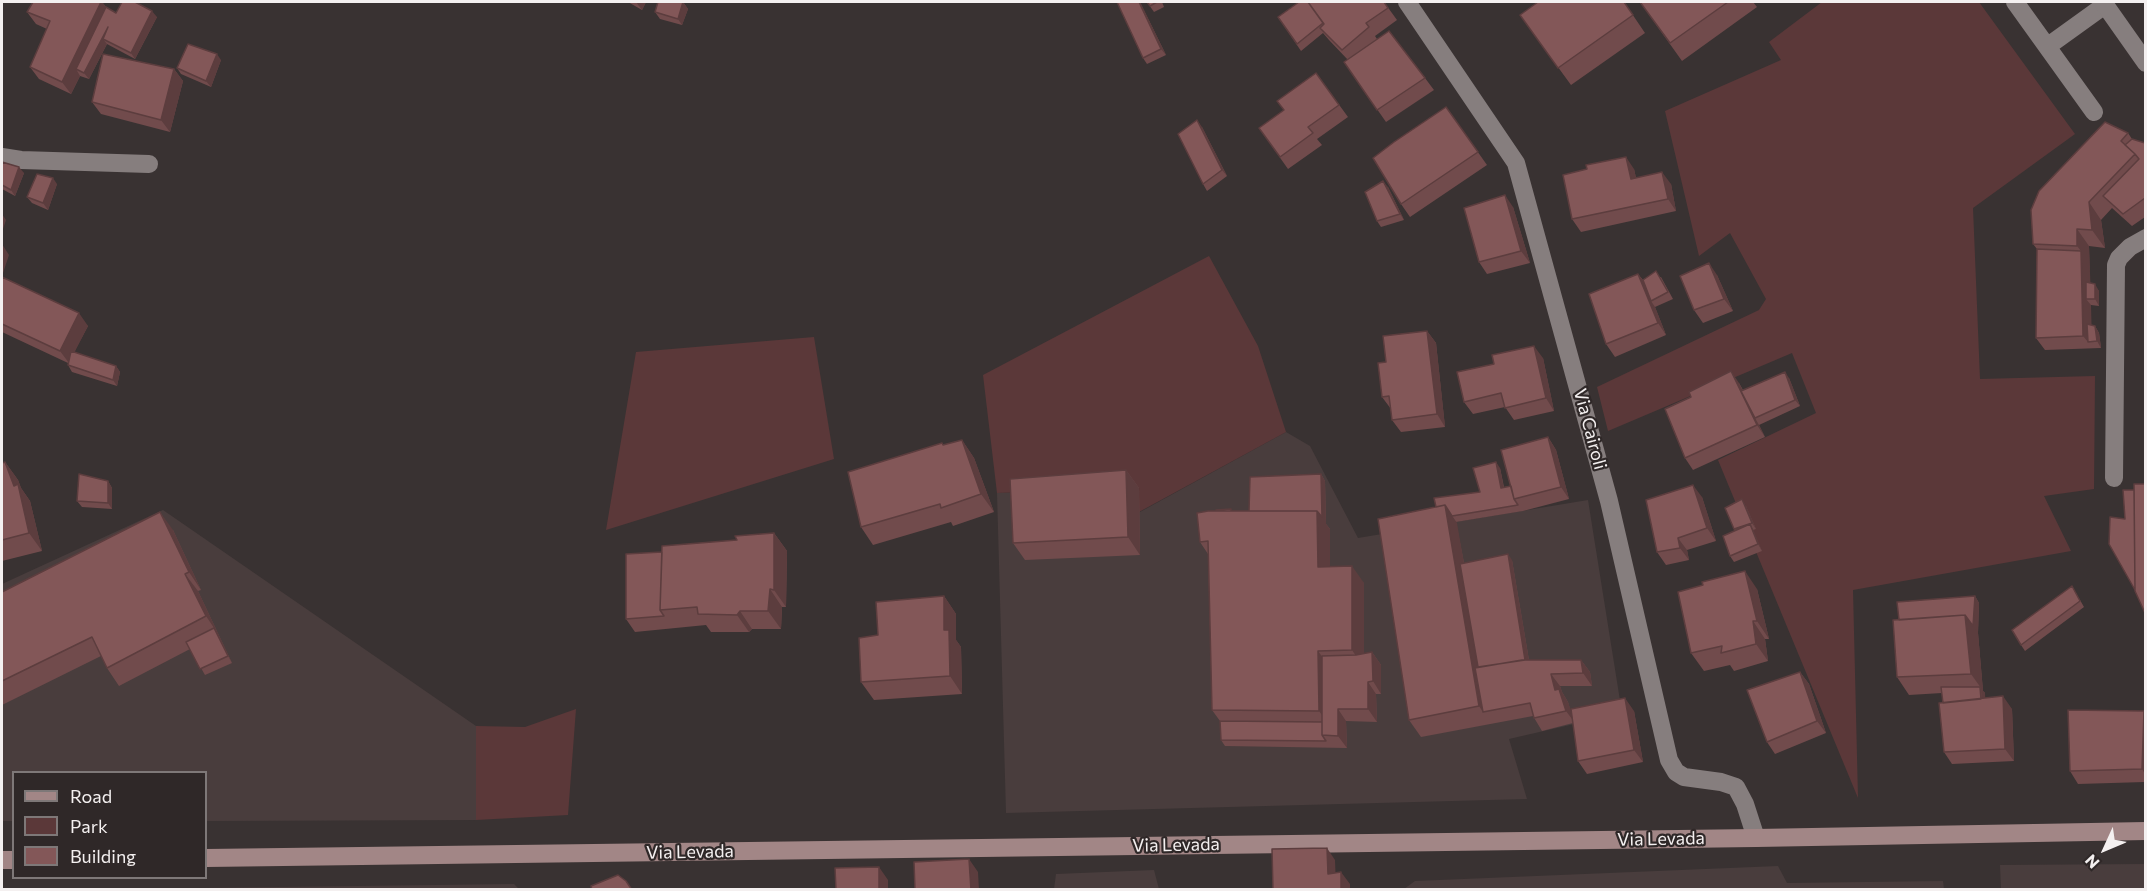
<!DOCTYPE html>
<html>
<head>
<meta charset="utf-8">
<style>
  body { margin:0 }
  #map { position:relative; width:2147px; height:891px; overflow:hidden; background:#393232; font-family:Commissioner,sans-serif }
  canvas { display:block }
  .frame { position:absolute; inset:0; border:3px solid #f4f0f0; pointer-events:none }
  .legend { position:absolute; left:12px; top:771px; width:195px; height:108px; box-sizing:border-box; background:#2f2828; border:2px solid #7e7878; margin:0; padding:8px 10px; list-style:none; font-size:18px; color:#f4f0f0 }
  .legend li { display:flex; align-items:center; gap:12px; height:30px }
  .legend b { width:30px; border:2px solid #7e7878 }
  .north { position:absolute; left:2075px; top:819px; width:60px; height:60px; -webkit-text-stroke:4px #2f2828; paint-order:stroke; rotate:226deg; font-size:16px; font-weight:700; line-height:24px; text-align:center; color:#f4f0f0 }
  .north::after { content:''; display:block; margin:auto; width:21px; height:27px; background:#f4f0f0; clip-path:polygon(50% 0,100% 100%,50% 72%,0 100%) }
</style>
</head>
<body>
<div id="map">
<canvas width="2147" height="891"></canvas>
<div class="frame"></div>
<ul class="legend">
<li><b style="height:8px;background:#a28686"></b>Road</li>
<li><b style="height:16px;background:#5b3839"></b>Park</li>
<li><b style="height:16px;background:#835758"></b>Building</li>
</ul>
<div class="north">N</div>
</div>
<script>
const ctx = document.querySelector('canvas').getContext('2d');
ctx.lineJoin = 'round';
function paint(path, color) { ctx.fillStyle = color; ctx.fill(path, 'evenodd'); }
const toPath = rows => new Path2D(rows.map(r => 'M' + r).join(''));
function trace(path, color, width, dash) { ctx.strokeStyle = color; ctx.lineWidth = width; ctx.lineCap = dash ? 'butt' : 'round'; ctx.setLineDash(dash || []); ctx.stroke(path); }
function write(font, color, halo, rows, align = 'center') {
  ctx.font = font + ' Commissioner,sans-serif'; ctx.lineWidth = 4.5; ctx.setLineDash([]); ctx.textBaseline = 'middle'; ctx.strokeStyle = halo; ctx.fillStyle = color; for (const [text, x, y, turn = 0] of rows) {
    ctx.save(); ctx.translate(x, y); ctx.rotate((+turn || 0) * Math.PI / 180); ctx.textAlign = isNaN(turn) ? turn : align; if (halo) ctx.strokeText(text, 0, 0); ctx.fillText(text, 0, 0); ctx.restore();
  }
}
const built = toPath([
  [1286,432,1310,446,1358,538,1588,500,1622,713,1509,739,1527,799,1006,813,997,493,1139,488,1140,512],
  [163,510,476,726,476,820,206,821,206,772,14,772,13,821,2,821,2,584],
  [2145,864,2145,889,2001,889,2000,865],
  [1778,866,1787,883,1943,881,1944,889,1404,889,1415,881],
  [1154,870,1159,889,1054,889,1056,874],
  [514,884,519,889,118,889]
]);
const green = toPath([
  [1822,2,1979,2,2075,134,1973,208,1980,379,2095,376,2094,489,2044,496,2071,551,1853,590,1858,798,1718,460,1816,413,1792,353,1608,431,1597,387,1759,310,1766,299,1730,233,1699,256,1665,111,1781,60,1769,42],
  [1209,256,1258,346,1286,432,1139,512,1138,488,997,493,983,375],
  [814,337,834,459,606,530,636,352],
  [576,709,568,815,476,820,476,726,525,727]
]);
const lane = toPath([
  [2015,2,2094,112],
  [2048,46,2105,5],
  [2,157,21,160,149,164]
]);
const street = toPath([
  [1407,2,1516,163,1609,501,1669,760,1676,772,1684,777,1721,782,1736,787,1745,804,1756,838],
  [2103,2,2146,63],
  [2114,478,2116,265,2119,258,2130,247,2146,238]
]);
const secondary = toPath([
  [206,858,1756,838,2146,831],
  [2,860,14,860]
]);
const wall = toPath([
  [33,2,102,2,106,7,116,13,157,17,135,59,107,44,89,79,80,76,71,94,39,79,30,67,47,29,36,24,27,12],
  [628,2,646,2,642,10],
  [683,2,688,9,682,25,660,19,655,12],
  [1140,2,1166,55,1147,64,1143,58],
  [1147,2,1162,2,1164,7,1154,12],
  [1384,2,1397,20,1375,36,1377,39,1425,78,1434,90,1386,122,1344,62,1348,60,1329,40,1323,33,1301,51,1278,17],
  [1624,2,1645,33,1571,85,1520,15],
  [1640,2,1753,2,1757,7,1682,61],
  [221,60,211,87,181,74,177,68],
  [174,69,183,81,170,132,101,114,92,102],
  [1316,73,1348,117,1317,139,1322,145,1288,169,1259,128,1284,111],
  [1446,107,1487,165,1410,217,1401,204],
  [1202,127,1227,176,1207,191,1203,184],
  [2128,133,2132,139,2145,143,2145,217,2132,226,2112,208,2101,220,2105,248,2089,246,2090,283,2099,291,2099,306,2091,305,2091,325,2095,326,2099,333,2101,348,2045,350,2036,338,2037,249,2033,244,2031,210],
  [2,164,24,173,15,196,2,189],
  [1634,169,1636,178,1671,184,1676,211,1581,232,1572,219],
  [57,184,48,210,32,203,27,197],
  [1388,187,1404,220,1381,227,1377,221],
  [1513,207,1530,263,1487,274,1479,262],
  [1638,274,1643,280,1661,277,1673,299,1655,307,1666,335,1615,357,1606,344],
  [1717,275,1733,311,1703,323,1694,310],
  [2,277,88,326,74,352,116,366,120,372,117,386,72,372,68,365,68,363,2,332],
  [1427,331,1436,343,1445,427,1401,432,1392,420,1391,409,1382,397,1386,362],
  [1543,358,1554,411,1514,420,1505,407,1473,414,1464,402],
  [1789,378,1800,406,1759,425,1765,437,1693,470,1685,458,1739,383,1743,390],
  [1548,437,1556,450,1569,499,1523,511,1456,522,1464,563,1512,560,1529,660,1581,660,1590,672,1592,686,1560,686,1562,692,1568,702,1571,713,1634,711,1643,762,1587,774,1578,761,1573,723,1542,731,1533,716,1421,737,1409,720,1436,507,1480,492,1500,468,1504,487,1511,486],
  [962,440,974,458,994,512,953,526,951,522,873,545,861,527,943,445],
  [5,462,18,480,21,488,30,501,42,551,2,561,2,463],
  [1126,470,1139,488,1140,555,1025,560,1013,543],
  [1321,474,1325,481,1326,524,1330,529,1330,566,1364,583,1364,654,1372,652,1381,665,1381,694,1376,694,1377,722,1346,721,1347,748,1225,746,1221,740,1220,721,1212,710,1208,554,1200,542,1216,511,1249,511],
  [108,481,112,488,112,509,82,507,77,501],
  [1702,497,1716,541,1687,550,1689,560,1666,565,1657,552],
  [1746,506,1756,529,1753,530,1762,551,1734,562,1730,556,1735,531,1734,529],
  [173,530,201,590,198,591,232,663,205,675,190,649,119,686,107,668,101,656,2,705,2,592],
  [774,533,787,551,786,607,782,607,781,629,752,629,749,632,711,632,706,625,635,632,626,619,662,552,737,540],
  [1757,589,1769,639,1765,639,1768,661,1734,671,1730,665,1704,671,1691,653],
  [2076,593,2084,607,2025,651,2021,645],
  [944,596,956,614,956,640,961,647,962,694,874,700,861,682,878,635],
  [1975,596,1979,603,1978,633,1983,691,1985,693,1985,698,2012,709,2014,761,1952,764,1944,752,1942,693,1909,695,1897,677,1899,620],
  [1800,672,1809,684,1826,733,1775,754,1767,742],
  [2145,712,2145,782,2078,784,2070,771]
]);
const shadedWall = toPath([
  [101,2,102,2,111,13,76,69,80,76,71,94,62,82],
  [636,2,646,2,642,10],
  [683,2,688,9,682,25,678,19],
  [1139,2,1140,2,1166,55,1161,49],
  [152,11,157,17,135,59,131,53],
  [108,27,103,39,107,44,89,79,84,73],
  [217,54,221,60,211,87,206,81],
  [174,69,183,81,170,132,161,120],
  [1197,120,1202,127,1227,176,1222,170],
  [1626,157,1634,169,1639,191,1631,179],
  [19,167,24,173,15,196,11,190],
  [1662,172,1671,184,1676,211,1668,199],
  [53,178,57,184,48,210,43,203],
  [1383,181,1388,187,1404,220,1400,214],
  [1505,195,1513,207,1530,263,1521,251],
  [2089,202,2101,220,2105,248,2092,230],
  [2,214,6,220,2,232],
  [2077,229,2089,246,2091,299,2086,299,2091,305,2092,342,2088,342,2083,336,2081,251,2077,246],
  [2,244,9,255,2,276],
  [1709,263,1717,275,1733,311,1724,299],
  [1638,274,1647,286,1651,301,1655,307,1666,335,1658,323],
  [2095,284,2099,291,2099,306,2095,299],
  [79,313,88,326,69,363,60,351],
  [2095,326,2099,333,2101,348,2097,341],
  [1427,331,1436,343,1445,427,1437,414],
  [1534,346,1543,358,1554,411,1546,398],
  [116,366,120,372,117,386,113,380],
  [1731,371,1739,383,1756,418,1755,418,1759,425,1765,437,1757,425],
  [1785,372,1789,378,1800,406,1795,400],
  [1548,437,1556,450,1569,499,1561,487],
  [962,440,974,458,994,512,981,494],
  [5,462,18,480,21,488,30,501,42,551,29,533],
  [1496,462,1500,468,1505,494,1501,488],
  [1126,470,1139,488,1140,555,1128,537],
  [1321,474,1325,481,1326,524,1330,529,1330,584,1318,567,1317,511],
  [108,481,112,488,112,509,108,503],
  [1693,485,1702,497,1716,541,1707,528],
  [1742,499,1746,506,1756,529,1752,523],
  [1445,505,1457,523,1483,673,1483,712,1479,706],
  [160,512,173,530,201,590,189,572],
  [1750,524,1754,531,1762,551,1758,544],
  [774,533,787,551,786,607,774,590],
  [1678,538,1687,550,1689,560,1680,548],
  [1508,554,1512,560,1531,672,1526,666],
  [1352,566,1364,583,1364,668,1352,650],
  [1745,571,1757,589,1769,639,1757,621],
  [185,574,198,591,232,663,228,656,214,628,206,616],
  [770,589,782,607,781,629,768,611],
  [944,596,956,614,956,640,961,647,962,694,950,676,944,630],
  [1975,596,1979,603,1978,633,1973,626],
  [740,611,752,629,749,632,737,615],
  [1965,615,1978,633,1983,691,1985,693,1986,713,1982,707,1981,688,1971,674],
  [1753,621,1765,639,1768,661,1756,644],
  [1318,651,1331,669,1327,722,1319,711],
  [1372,652,1381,665,1381,694,1373,681],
  [1581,660,1590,672,1592,686,1583,673],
  [1800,672,1809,684,1826,733,1817,721],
  [1551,674,1560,686,1562,692,1568,702,1575,723,1566,711,1555,690],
  [1368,682,1376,694,1377,722,1368,709],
  [2003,696,2012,709,2014,761,2005,749],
  [1625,698,1634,711,1643,762,1634,750],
  [1338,709,1346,721,1347,748,1338,736],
  [2144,711,2145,712,2145,774,2142,769],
  [1327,848,1335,860,1336,886,1328,874],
  [969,859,978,872,979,890,971,890],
  [879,867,888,880,888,890,879,890],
  [1341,872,1350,884,1350,890,1341,890]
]);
const building = toPath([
  [33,2,101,2,62,82,30,67,50,21,27,12,33,2],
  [122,2,135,2,152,11,131,53,103,39,108,27,84,73,76,69,106,7,116,13,122,2],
  [658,2,683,2,678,19,655,12,658,2],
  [1117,2,1139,2,1161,49,1143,58,1117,2],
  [1147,2,1157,2,1150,6,1147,2],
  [1299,2,1308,2,1323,23,1297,44,1278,17,1299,2],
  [1308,2,1384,2,1388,8,1366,23,1369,27,1342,50,1320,28,1324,24,1308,2],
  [1538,2,1624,2,1633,15,1558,68,1520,15,1538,2],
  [1640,2,1728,2,1670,43,1640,2],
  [1389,31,1425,78,1377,110,1344,62,1389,31],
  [188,44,217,54,206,81,177,68,188,44],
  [103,54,174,69,161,120,92,102,103,54],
  [1316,73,1339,105,1308,127,1313,133,1280,157,1259,128,1284,110,1277,101,1316,73],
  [1446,107,1478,152,1401,204,1373,158,1394,142,1446,107],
  [1197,120,1222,170,1203,184,1178,134,1197,120],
  [2105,122,2128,133,2121,141,2135,154,2089,202,2092,230,2077,229,2077,246,2033,244,2031,210,2039,191,2105,122],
  [2132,139,2145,143,2145,198,2123,214,2103,196,2139,159,2135,154,2125,145,2132,139],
  [1626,157,1631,179,1662,172,1668,199,1572,219,1563,175,1587,169,1586,165,1626,157],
  [2,162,19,167,11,190,2,185,2,162],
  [37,174,53,178,43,203,27,197,37,174],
  [1383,181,1400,214,1377,221,1365,192,1383,181],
  [1505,195,1521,251,1479,262,1464,208,1505,195],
  [2037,249,2081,251,2083,336,2036,338,2037,249],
  [1709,263,1724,299,1694,310,1680,276,1709,263],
  [1656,271,1668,292,1651,301,1643,280,1656,271],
  [1638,274,1658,323,1606,344,1589,294,1638,274],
  [2,277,79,313,60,351,2,324,2,277],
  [2086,282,2095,284,2095,299,2086,299,2086,282],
  [2087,324,2095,326,2097,341,2088,342,2087,324],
  [1427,331,1437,414,1392,420,1389,396,1382,397,1378,363,1386,362,1383,336,1427,331],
  [1534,346,1546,398,1505,408,1501,393,1464,402,1457,372,1494,364,1492,355,1534,346],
  [71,351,116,366,113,380,68,365,71,351],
  [1731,371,1757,425,1685,458,1665,409,1691,397,1689,392,1731,371],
  [1785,372,1795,400,1755,418,1741,391,1785,372],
  [1548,437,1561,487,1514,499,1501,450,1548,437],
  [962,440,981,494,941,508,940,504,861,527,848,472,942,443,943,445,962,440],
  [5,462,14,486,18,484,29,533,2,540,2,463,5,462],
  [1496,462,1501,488,1511,486,1514,499,1518,505,1452,516,1445,505,1436,507,1434,498,1480,492,1473,468,1496,462],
  [1126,470,1128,537,1013,543,1010,479,1126,470],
  [79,474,108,481,108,503,77,501,79,474],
  [1321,474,1322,517,1317,511,1249,511,1250,477,1321,474],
  [2134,484,2145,484,2145,613,2135,591,2134,484],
  [1693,485,1707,528,1678,538,1680,548,1657,552,1646,500,1693,485],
  [2123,490,2134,490,2135,590,2109,544,2110,517,2125,519,2123,490],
  [1742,499,1752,523,1734,529,1725,508,1742,499],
  [1445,505,1479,706,1409,720,1378,519,1445,505],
  [1231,509,1231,511,1216,511,1216,510,1231,509],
  [1208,511,1317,511,1318,567,1352,566,1352,650,1318,651,1319,711,1212,710,1208,541,1200,542,1197,513,1208,511],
  [160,512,189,572,185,574,206,616,107,668,92,637,2,681,2,592,160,512],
  [1750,524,1758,544,1730,556,1723,536,1750,524],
  [774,533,774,590,770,589,768,611,740,611,737,615,698,614,697,607,660,610,662,546,737,540,735,536,774,533],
  [662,552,660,610,664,616,626,619,626,554,662,552],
  [1508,554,1525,660,1478,667,1460,564,1508,554],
  [1745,571,1757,621,1753,621,1756,644,1721,653,1722,646,1691,653,1678,592,1703,585,1702,582,1745,571],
  [2072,586,2080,601,2021,645,2012,630,2072,586],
  [944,596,944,630,949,630,950,676,861,682,859,638,878,635,876,602,944,596],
  [1975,596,1973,626,1965,615,1899,620,1897,602,1975,596],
  [1965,615,1971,674,1897,677,1893,620,1965,615],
  [214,628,228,656,200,669,186,642,214,628],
  [1372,652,1373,681,1368,682,1368,709,1338,709,1338,736,1322,735,1322,656,1356,655,1372,652],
  [1522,660,1581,660,1583,673,1551,674,1555,690,1559,689,1566,711,1534,718,1530,703,1483,712,1475,668,1522,660],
  [1800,672,1817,721,1767,742,1747,690,1800,672],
  [1941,687,1980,687,1981,699,1943,703,1941,687],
  [2003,696,2005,749,1944,752,1939,703,2003,696],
  [1625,698,1634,750,1578,761,1571,709,1625,698],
  [2068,710,2144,711,2142,769,2070,771,2068,710],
  [1220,721,1322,722,1322,735,1326,741,1221,740,1220,721],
  [1327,848,1328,874,1341,872,1341,890,1273,890,1272,849,1327,848],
  [969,859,971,890,915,890,914,862,969,859],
  [879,867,879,890,836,890,835,868,879,867],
  [618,875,626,881,632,890,592,890,591,886,618,875]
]);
const streetNames = [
  ["Via Cairoli",1590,429,75],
  ["Via Levada",1661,839,-1],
  ["Via Levada",1176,845,-1],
  ["Via Levada",690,852,-1]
];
paint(built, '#493d3d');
paint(green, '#5b3839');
trace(lane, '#867e7e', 18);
trace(street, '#867e7e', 18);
trace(secondary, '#a28686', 18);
paint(wall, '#714b4c');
paint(shadedWall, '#5c3d3e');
paint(building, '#835758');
trace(building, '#5c3d3e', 1.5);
write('18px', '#f4f0f0', '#2f2828', streetNames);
</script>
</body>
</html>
